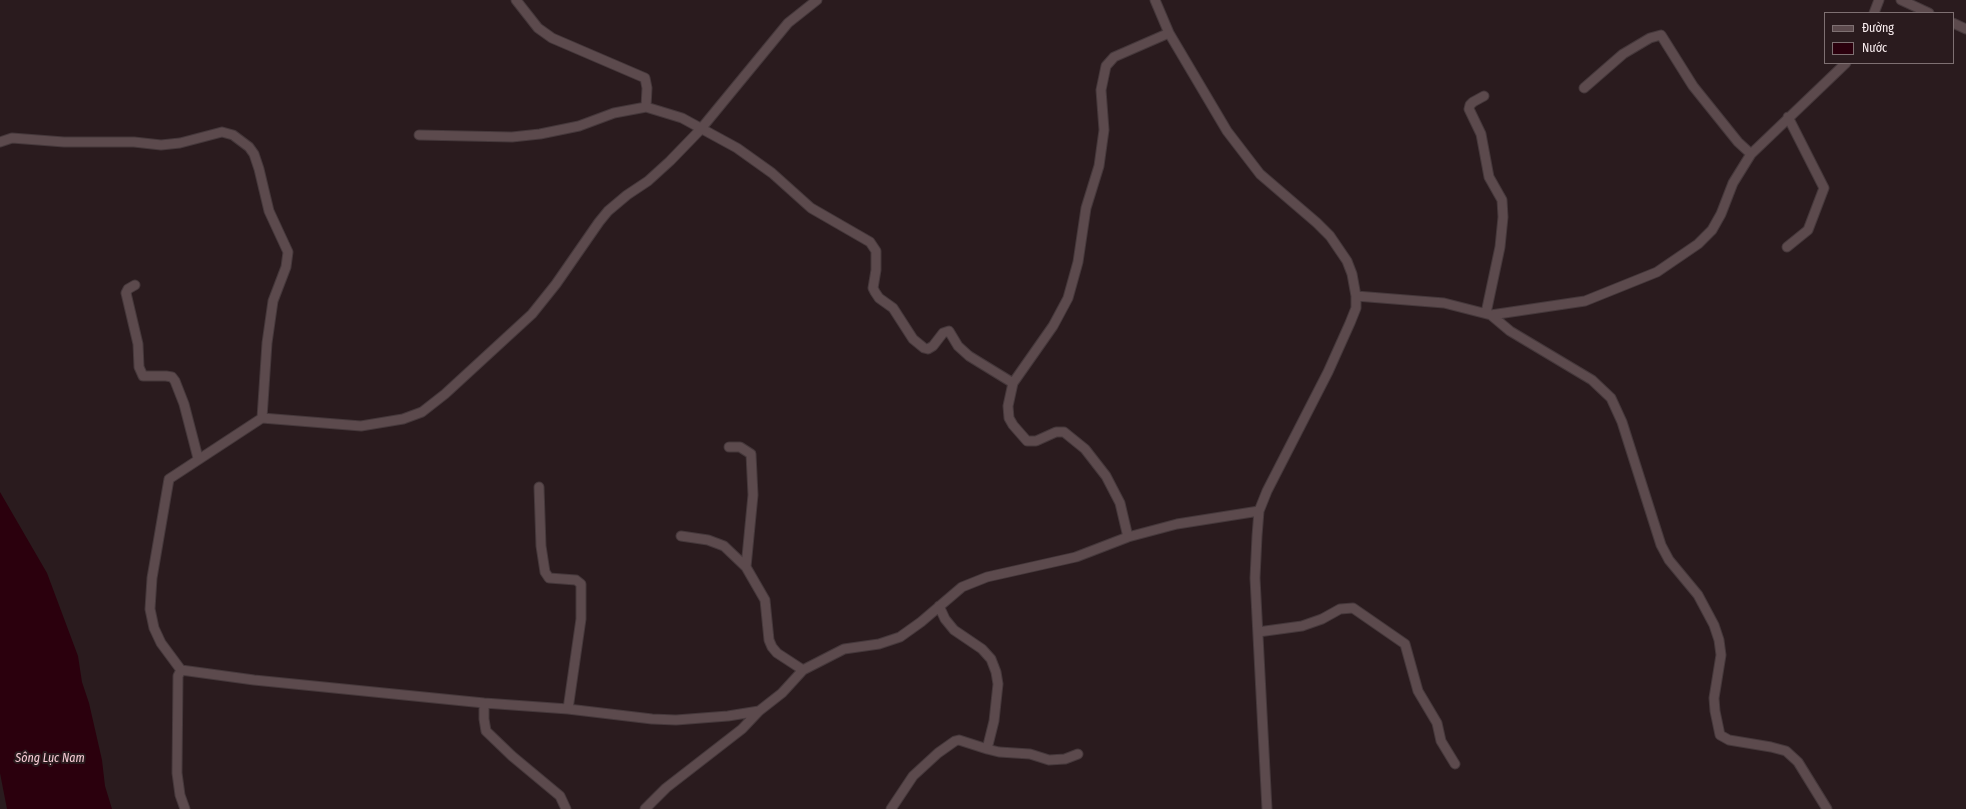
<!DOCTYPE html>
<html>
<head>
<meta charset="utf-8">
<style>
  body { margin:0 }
  #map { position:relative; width:1966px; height:809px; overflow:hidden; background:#2a1b1e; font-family:"Fira Sans Condensed",sans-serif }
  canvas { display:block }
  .legend { position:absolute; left:1824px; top:12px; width:130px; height:52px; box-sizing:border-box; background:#2a1b1e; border:1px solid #7e7072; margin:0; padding:5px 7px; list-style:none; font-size:12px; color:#fbeff1 }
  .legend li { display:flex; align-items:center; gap:8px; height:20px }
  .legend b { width:20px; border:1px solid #7e7072 }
</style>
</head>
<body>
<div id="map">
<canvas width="1966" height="809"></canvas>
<ul class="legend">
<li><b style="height:5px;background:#5c4a4d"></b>Đường</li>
<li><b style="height:11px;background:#2b000d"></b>Nước</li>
</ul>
</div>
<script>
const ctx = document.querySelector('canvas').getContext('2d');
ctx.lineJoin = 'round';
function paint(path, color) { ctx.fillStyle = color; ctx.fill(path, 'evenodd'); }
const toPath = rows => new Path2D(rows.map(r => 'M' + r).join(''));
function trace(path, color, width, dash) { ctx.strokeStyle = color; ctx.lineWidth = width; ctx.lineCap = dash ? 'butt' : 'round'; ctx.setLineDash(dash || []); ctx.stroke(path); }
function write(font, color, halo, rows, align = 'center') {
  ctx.font = font + ' "Fira Sans Condensed",sans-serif'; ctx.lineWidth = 4; ctx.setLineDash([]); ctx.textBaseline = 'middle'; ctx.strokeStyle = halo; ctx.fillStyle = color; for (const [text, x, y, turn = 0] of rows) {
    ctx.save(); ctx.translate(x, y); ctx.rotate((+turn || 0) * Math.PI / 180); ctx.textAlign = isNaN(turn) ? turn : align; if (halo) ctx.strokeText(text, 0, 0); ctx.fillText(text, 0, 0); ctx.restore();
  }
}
const water = toPath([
  [0,492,47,573,78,656,82,682,89,703,102,760,105,786,112,809,7,809,0,773]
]);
const minor = toPath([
  [516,0,538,28,552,38,645,78,647,88,646,107,682,118,737,148,772,173,811,208,870,242,876,251,876,270,873,288,875,292,879,298,893,308,913,339,924,348,928,349,933,346,943,333,949,331,958,346,969,356,1013,383],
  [1155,0,1169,33,1227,131,1260,174,1317,223,1330,236,1347,261,1352,274,1356,296,1356,308,1350,323,1328,372,1267,491,1259,511,1257,536,1255,578,1267,809],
  [1901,0,1929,13],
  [1874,13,1879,0],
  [1953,23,1966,29],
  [1584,88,1623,54,1650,38,1661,35,1693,86,1738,142,1751,154],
  [1484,96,1473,102,1470,105,1469,109,1481,134,1489,177,1502,200,1503,217,1500,247,1486,313],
  [419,135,512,137,540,134,579,126,614,113,646,107],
  [0,142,12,138,64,142,134,142,161,145,180,143,222,132,233,135,249,147,254,154,259,169,269,211,288,252,286,267,273,301,267,343,262,418],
  [1787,247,1808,230,1824,188,1788,117],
  [135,285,128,289,126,293,138,344,139,367,143,376,166,376,172,377,175,381,184,404,198,458],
  [1356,296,1444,303,1491,315,1585,301,1657,272,1698,244,1712,230,1721,214,1733,183,1751,154,1846,63],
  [1491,315,1510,331,1592,380,1611,398,1622,422,1661,545,1669,560,1698,595,1714,625,1719,640,1721,655,1714,698,1715,711,1720,735,1729,740,1771,747,1786,751,1798,762,1827,809],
  [729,447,740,447,751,454,753,495,746,567,765,600,769,640,772,647,777,653,803,670],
  [539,487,541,546,545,572,549,578,576,580,581,584,581,619,568,709],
  [681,536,708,540,724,546,746,567],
  [1128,537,1120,503,1106,476,1085,449,1064,432,1056,432,1036,441,1027,441,1013,425,1009,418,1008,406,1013,383,1053,326,1068,298,1078,262,1086,208,1099,166,1104,130,1101,90,1106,66,1114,57,1169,33],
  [939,606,945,619,954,630,982,649,991,659,996,672,998,684,994,721,987,749,999,752,1030,754,1049,760,1065,759,1078,754],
  [1258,632,1302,626,1322,619,1340,609,1353,608,1405,644,1418,691,1437,723,1441,741,1455,764],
  [181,670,178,676,177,773,180,795,185,809],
  [484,703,484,719,486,731,512,756,560,796,566,809],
  [759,711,728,716,676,720,652,719,568,709,484,703,254,680,181,670,161,643,154,628,150,609,152,578,169,479,262,418,361,426,403,419,422,412,445,394,532,314,556,284,599,222,608,211,627,195,648,181,670,161,700,130,788,23,817,0],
  [645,809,666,788,742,729,759,711,782,693,803,670,844,649,879,644,900,637,921,622,962,587,987,577,1076,557,1128,537,1177,524,1259,511],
  [891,809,913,776,938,753,955,741,959,740,987,749]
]);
const waterNames = [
  ["Sông Lục Nam",50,759]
];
paint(water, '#2b000d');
trace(minor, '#45383b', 11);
trace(minor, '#5c4a4d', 9);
write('italic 12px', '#fbcfd8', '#2a1b1e', waterNames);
</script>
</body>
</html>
